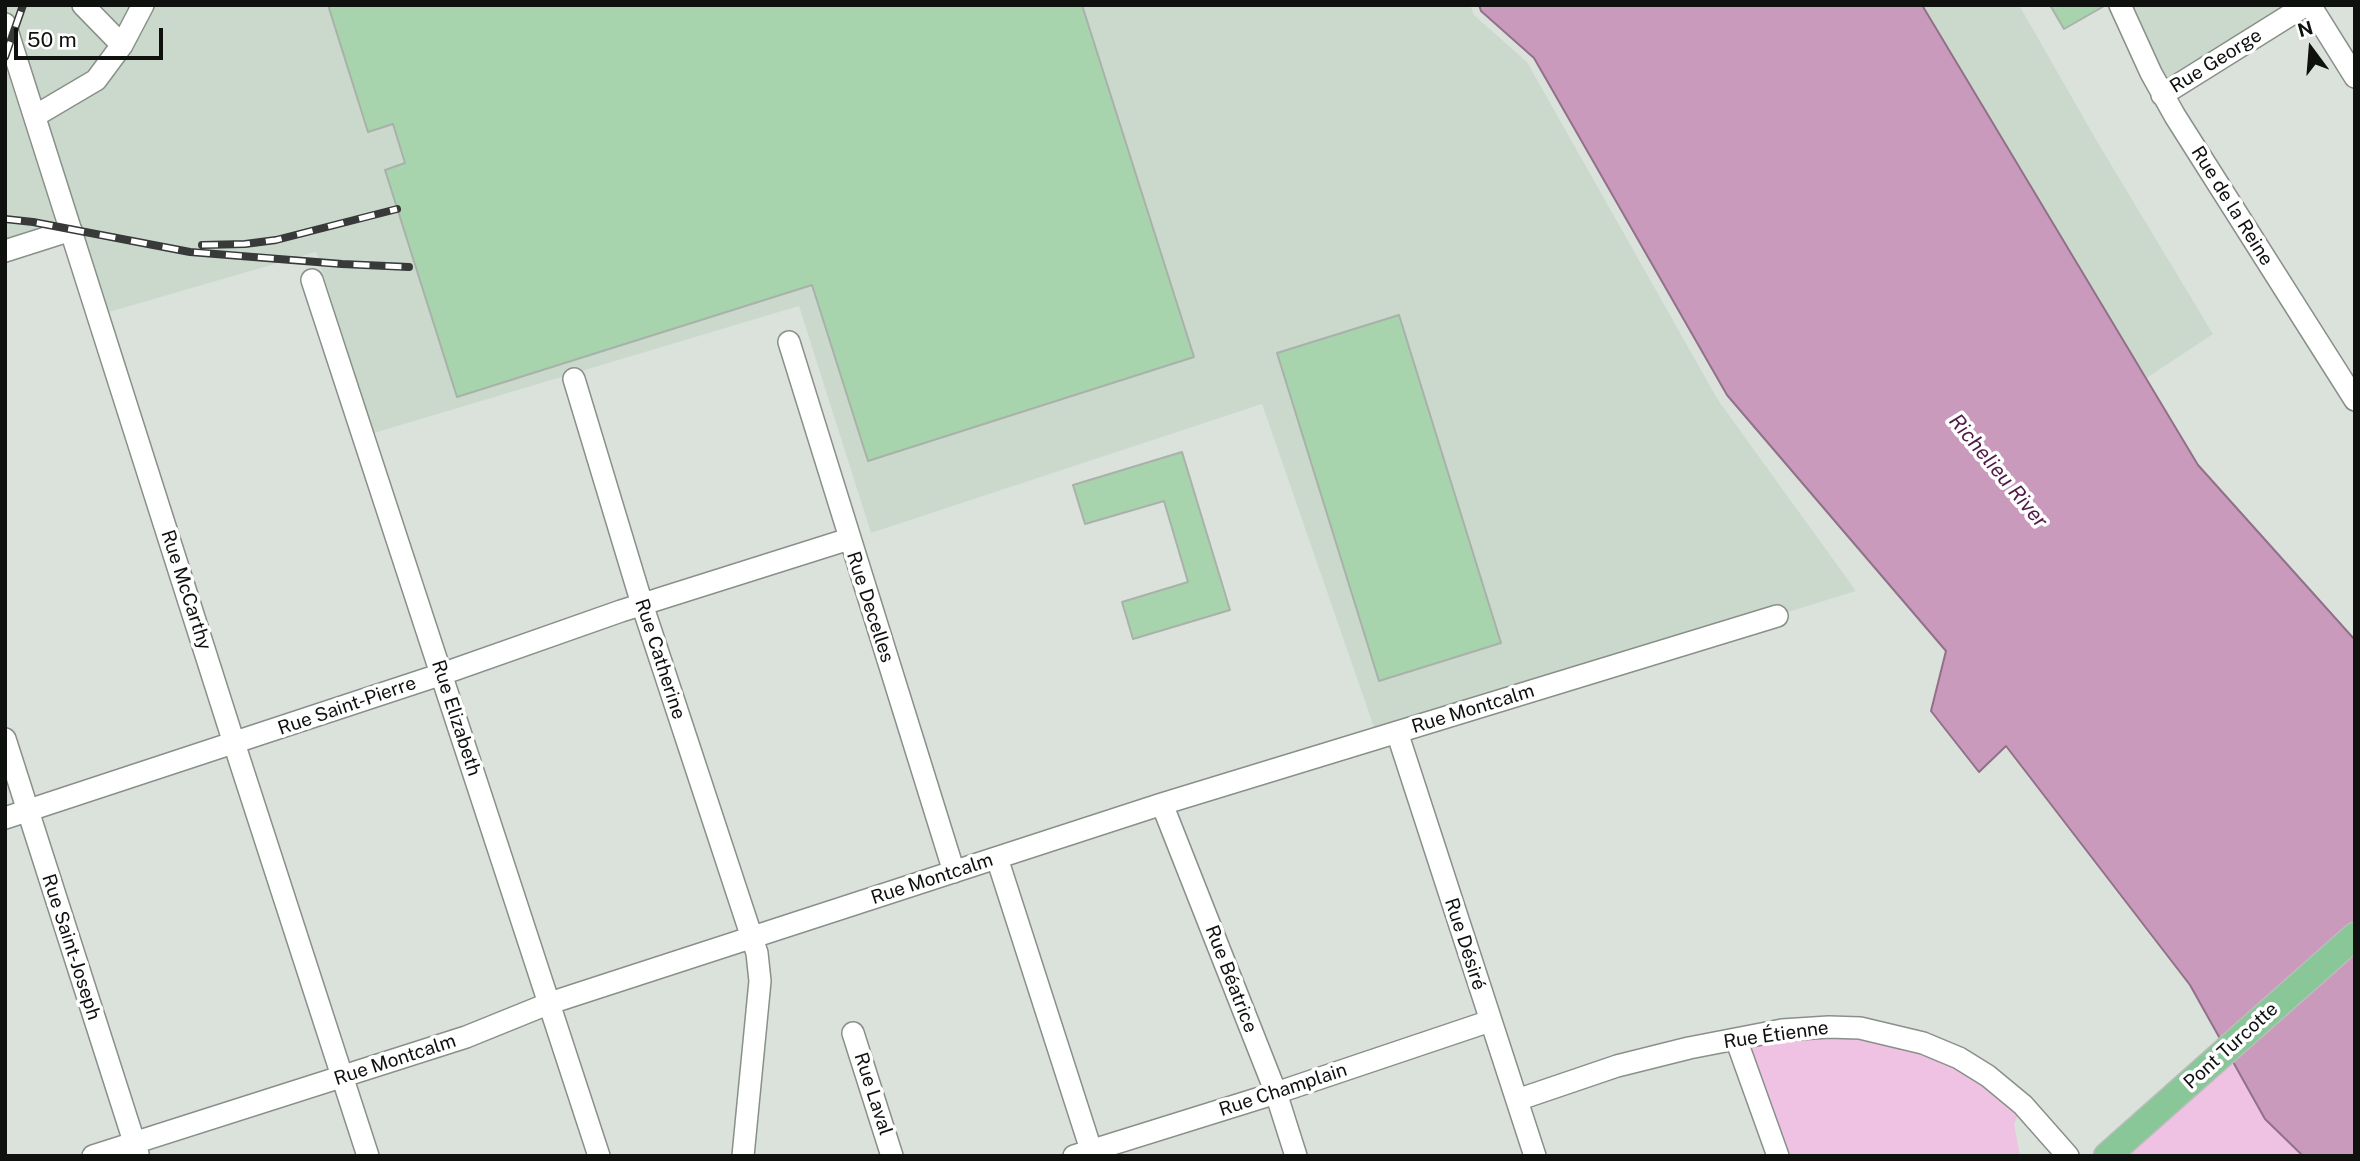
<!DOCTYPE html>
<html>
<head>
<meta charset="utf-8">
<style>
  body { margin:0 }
  #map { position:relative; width:2360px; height:1161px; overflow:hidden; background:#dbe2dc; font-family:"Public Sans",sans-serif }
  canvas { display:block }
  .frame { position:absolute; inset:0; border:7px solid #0f110f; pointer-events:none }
  .north { position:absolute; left:2276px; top:14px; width:70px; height:70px; -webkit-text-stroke:5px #fff; paint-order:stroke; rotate:344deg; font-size:19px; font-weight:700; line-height:28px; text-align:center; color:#0f110f }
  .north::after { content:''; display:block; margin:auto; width:24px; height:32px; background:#0f110f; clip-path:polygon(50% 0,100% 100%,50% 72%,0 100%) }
  .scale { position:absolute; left:14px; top:28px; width:149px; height:32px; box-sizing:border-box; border:4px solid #0f110f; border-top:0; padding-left:9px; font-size:21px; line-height:24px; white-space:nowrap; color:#0f110f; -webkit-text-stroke:5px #fff; paint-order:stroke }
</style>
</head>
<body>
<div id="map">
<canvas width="2360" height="1161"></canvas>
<div class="frame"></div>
<div class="north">N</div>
<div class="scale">50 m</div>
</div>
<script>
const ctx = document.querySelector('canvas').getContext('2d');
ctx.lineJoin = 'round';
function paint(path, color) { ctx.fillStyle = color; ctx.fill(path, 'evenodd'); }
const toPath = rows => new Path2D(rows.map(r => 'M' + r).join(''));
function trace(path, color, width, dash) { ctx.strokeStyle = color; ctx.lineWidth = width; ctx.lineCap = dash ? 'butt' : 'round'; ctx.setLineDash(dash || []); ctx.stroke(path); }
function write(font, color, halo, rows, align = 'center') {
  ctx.font = font + ' "Public Sans",sans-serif'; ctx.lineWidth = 7; ctx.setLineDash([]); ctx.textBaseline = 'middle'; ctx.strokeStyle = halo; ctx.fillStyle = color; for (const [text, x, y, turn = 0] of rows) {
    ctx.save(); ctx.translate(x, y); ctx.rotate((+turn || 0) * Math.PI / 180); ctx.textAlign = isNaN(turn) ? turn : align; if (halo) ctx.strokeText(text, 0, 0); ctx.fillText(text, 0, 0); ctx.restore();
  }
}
const built = toPath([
  [5,5,1470,5,1474,15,1527,62,1718,400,1856,591,1378,739,1262,404,871,533,799,306,374,433,316,252,109,312,79,218,5,239],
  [1922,5,2019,5,2098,143,2213,334,2145,379],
  [2106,5,2298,5,2170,86,2139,71]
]);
const green = toPath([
  [1782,1030,1923,1043,2023,1105,2014,1124,2020,1156,1779,1156,1736,1039],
  [2252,1046,2355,1152,2355,1156,2115,1156]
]);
const water = toPath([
  [1479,5,1922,5,2198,465,2355,640,2355,1156,2303,1156,2265,1119,2190,985,2006,746,1979,772,1931,711,1946,651,1727,395,1534,58,1481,11,1479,5]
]);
const building = toPath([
  [328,5,1082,5,1194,357,868,461,812,285,457,397,385,170,405,163,393,124,368,132,328,5],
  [2050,5,2106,5,2064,29,2050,5],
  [1399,315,1501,643,1379,681,1277,353,1399,315],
  [1182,452,1230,610,1133,639,1122,602,1188,582,1164,501,1085,524,1073,485,1182,452]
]);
const minor = toPath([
  [83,5,122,45],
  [2120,5,2151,73,2175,116,2355,400],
  [2310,5,2355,77],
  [5,24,234,743,368,1156],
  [2162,95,2306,5],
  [35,116,96,80,122,45,143,5],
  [5,251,71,230],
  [312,280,599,1156],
  [789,342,954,872],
  [574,379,642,604,757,953,760,981,743,1156],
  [1397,732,1535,1156],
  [5,739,138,1154],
  [1162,804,1276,1093,1296,1156],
  [5,818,442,674,621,611,849,539],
  [997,858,1093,1156],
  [853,1033,892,1156],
  [1736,1039,1778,1156],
  [1517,1100,1617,1066,1689,1048,1782,1030,1829,1027,1860,1028,1923,1043,1959,1058,1988,1076,2023,1105,2068,1156],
  [93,1156,466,1037,550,1003,1162,804,1777,616],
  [1074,1156,1276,1093,1490,1021]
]);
const major = toPath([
  [2107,1156,2355,936]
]);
const rail = toPath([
  [5,57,23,5],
  [5,219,33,222,190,252,342,264,409,267],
  [202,245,245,244,276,240,397,209]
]);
const streetNames = [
  ["Rue George",2216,61,-32],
  ["Rue de la Reine",2232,206,58],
  ["Rue McCarthy",186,590,72],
  ["Rue Decelles",870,607,72],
  ["Rue Catherine",660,659,72],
  ["Rue Saint-Pierre",347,706,-19],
  ["Rue Montcalm",1473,709,-17],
  ["Rue Elizabeth",456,718,72],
  ["Rue Montcalm",932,879,-18],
  ["Rue Désiré",1465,944,72],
  ["Rue Saint-Joseph",71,947,72],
  ["Rue Béatrice",1231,979,69],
  ["Rue Étienne",1776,1035,-8],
  ["Pont Turcotte",2231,1046,-42],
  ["Rue Montcalm",395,1060,-18],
  ["Rue Champlain",1283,1090,-18],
  ["Rue Laval",873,1094,72]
];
const waterNames = [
  ["Richelieu River",1998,471,50]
];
paint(built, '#cbd9cd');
paint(green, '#efc2e3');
paint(water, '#c99abc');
trace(water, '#917188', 2);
paint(building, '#a7d4ac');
trace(building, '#aab1aa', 2);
trace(minor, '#899089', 24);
trace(major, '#bcbcbc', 29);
trace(minor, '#fff', 21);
trace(major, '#8ac798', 26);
trace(rail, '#373a38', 8);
trace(rail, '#fff', 5, [16]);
write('19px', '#0f110f', '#fff', streetNames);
write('italic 21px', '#511946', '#fff', waterNames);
</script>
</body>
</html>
